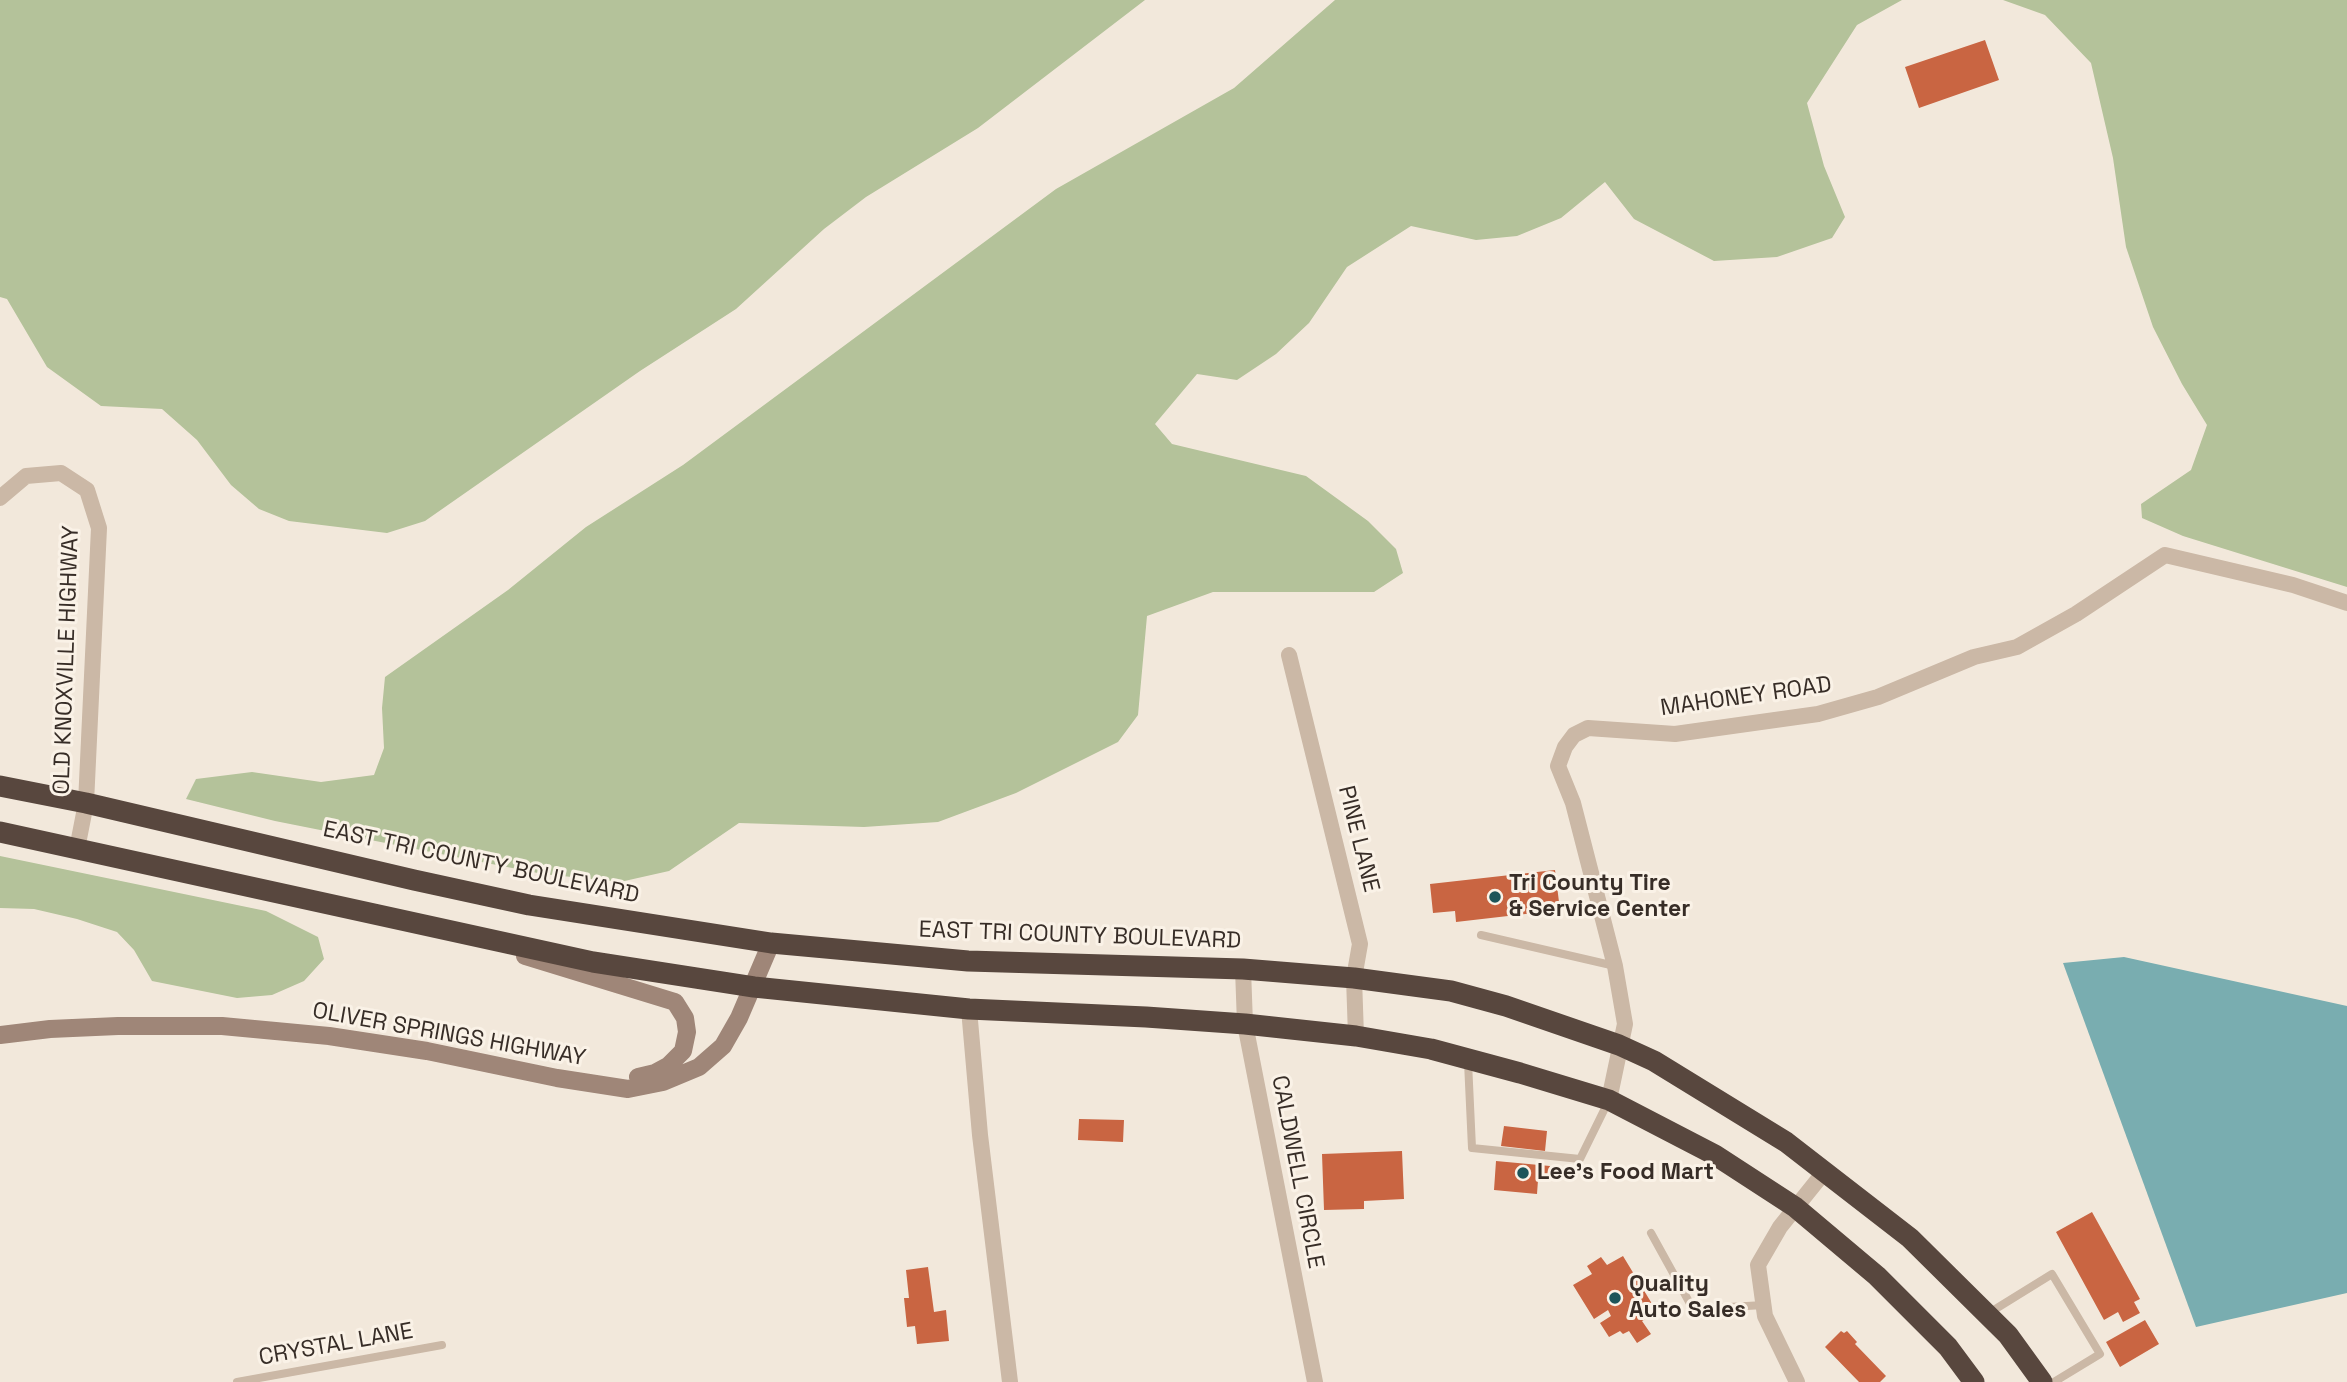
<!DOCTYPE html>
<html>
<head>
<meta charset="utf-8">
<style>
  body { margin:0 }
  canvas { display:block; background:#f2e8db }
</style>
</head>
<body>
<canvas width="2347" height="1382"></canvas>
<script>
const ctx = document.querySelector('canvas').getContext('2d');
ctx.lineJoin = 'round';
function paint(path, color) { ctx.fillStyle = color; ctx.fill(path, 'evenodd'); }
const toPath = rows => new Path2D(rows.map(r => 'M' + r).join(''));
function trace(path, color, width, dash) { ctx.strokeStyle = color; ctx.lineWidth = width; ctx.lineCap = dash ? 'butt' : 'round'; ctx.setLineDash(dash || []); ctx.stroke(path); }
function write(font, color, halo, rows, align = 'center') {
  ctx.font = font + ' "Space Grotesk",sans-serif'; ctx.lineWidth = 6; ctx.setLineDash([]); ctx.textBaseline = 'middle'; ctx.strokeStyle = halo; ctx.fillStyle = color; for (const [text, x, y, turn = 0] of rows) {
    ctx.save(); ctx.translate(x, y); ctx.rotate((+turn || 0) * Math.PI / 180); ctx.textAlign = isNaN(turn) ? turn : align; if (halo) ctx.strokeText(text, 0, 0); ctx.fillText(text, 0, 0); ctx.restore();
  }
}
const green = toPath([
  [0,0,1145,0,978,128,866,197,824,229,736,309,640,371,425,521,387,533,289,521,259,509,231,485,197,440,162,409,101,406,47,367,7,299,0,297],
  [1335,0,1902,0,1857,25,1807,103,1824,166,1845,217,1832,238,1777,257,1714,261,1634,219,1605,182,1561,218,1517,236,1476,240,1411,226,1347,267,1309,323,1276,354,1237,380,1197,374,1155,424,1172,444,1306,476,1368,521,1396,549,1403,573,1374,592,1213,592,1147,616,1138,715,1118,742,1016,793,938,822,864,827,739,823,669,871,620,882,543,874,466,859,275,821,186,799,196,779,252,772,321,782,374,775,384,748,382,708,385,677,508,590,586,527,683,465,1056,189,1234,88],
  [2003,0,2347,0,2347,587,2183,536,2142,518,2141,504,2191,470,2207,425,2182,384,2153,327,2126,247,2113,158,2091,63,2045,15],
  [0,856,266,911,318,937,324,959,304,981,272,995,237,998,152,981,134,950,117,932,77,919,34,909,0,908]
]);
const water = toPath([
  [2124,957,2347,1006,2347,1293,2196,1327,2063,963]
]);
const building = toPath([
  [1985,40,1999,80,1919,108,1905,67],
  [1555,870,1560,910,1456,922,1455,911,1433,913,1430,884],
  [1079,1119,1124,1120,1123,1142,1078,1140],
  [1504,1126,1547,1131,1545,1151,1501,1146],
  [1402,1151,1404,1199,1364,1201,1364,1209,1324,1210,1322,1154],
  [1496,1161,1550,1166,1549,1181,1538,1180,1537,1194,1494,1190],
  [2092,1212,2140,1299,2134,1302,2140,1313,2123,1322,2118,1312,2104,1320,2056,1232],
  [1623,1256,1657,1312,1642,1321,1651,1334,1637,1343,1629,1331,1623,1334,1620,1331,1609,1337,1600,1323,1611,1316,1608,1310,1594,1319,1573,1285,1592,1274,1587,1266,1601,1257,1607,1265],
  [928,1267,934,1312,946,1310,949,1341,917,1344,915,1326,907,1327,904,1298,909,1298,906,1270],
  [2145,1320,2159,1344,2120,1367,2106,1342],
  [1841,1331,1844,1333,1847,1331,1857,1342,1855,1344,1886,1376,1880,1382,1859,1382,1825,1347]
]);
const lane = toPath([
  [1481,935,1615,966],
  [1468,1062,1472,1148,1580,1159,1609,1100],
  [1651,1233,1693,1309,1764,1305],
  [1989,1313,2052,1274,2100,1354,2054,1382],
  [237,1382,442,1345]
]);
const street = toPath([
  [0,498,26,476,61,473,87,490,99,528,86,803,77,849],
  [1289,655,1360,944,1354,978,1356,1036],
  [1243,969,1245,1024,1315,1382],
  [969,1009,980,1135,1010,1382],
  [1609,1100,1625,1024,1615,966,1573,803,1558,766,1565,747,1574,735,1588,728,1675,734,1818,714,1878,697,1974,657,2017,647,2076,614,2165,555,2293,585,2347,603],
  [1797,1382,1765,1316,1758,1265,1780,1227,1825,1171]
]);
const secondary = toPath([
  [525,956,675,1002,685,1018,687,1032,683,1051,668,1066,655,1073,638,1077],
  [0,1035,50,1029,118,1026,222,1026,329,1036,427,1051,557,1078,628,1089,663,1082,699,1067,723,1046,739,1018,771,943]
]);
const highway = toPath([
  [0,786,86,803,414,880,529,905,771,943,968,961,1243,969,1354,978,1451,991,1506,1006,1619,1045,1654,1061,1786,1142,1910,1238,2008,1335,2042,1382],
  [0,832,593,962,754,987,969,1009,1146,1017,1245,1024,1356,1036,1431,1049,1520,1073,1609,1100,1715,1155,1795,1207,1877,1276,1948,1347,1974,1382]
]);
const markers = [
  [1495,897,7,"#1c5459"],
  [1523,1173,7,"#1c5459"],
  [1615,1298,7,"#1c5459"]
];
const streetNames = [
  ["OLD KNOXVILLE HIGHWAY",67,660,-88],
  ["MAHONEY ROAD",1746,697,-8],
  ["PINE LANE",1358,839,76],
  ["EAST TRI COUNTY BOULEVARD",481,863,12],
  ["EAST TRI COUNTY BOULEVARD",1080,936,2],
  ["OLIVER SPRINGS HIGHWAY",449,1035,10],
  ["CALDWELL CIRCLE",1297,1172,79],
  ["CRYSTAL LANE",336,1345,-10]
];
const poiNames = [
  ["Tri County Tire",1509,884],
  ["& Service Center",1509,910],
  ["Lee's Food Mart",1537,1173],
  ["Quality",1629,1285],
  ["Auto Sales",1629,1311]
];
paint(green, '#b4c29a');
paint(water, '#79adb0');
paint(building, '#c96542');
trace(lane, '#cbb8a6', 8);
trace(street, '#cbb8a6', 16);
trace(secondary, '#9f8678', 18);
trace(highway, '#58473e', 21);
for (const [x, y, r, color] of markers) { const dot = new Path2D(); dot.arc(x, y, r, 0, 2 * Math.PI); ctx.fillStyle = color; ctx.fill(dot); trace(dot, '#faf2e7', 2.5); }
write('23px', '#372d27', '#faf2e7', streetNames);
write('bold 23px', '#372d27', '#faf2e7', poiNames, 'left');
</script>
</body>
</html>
